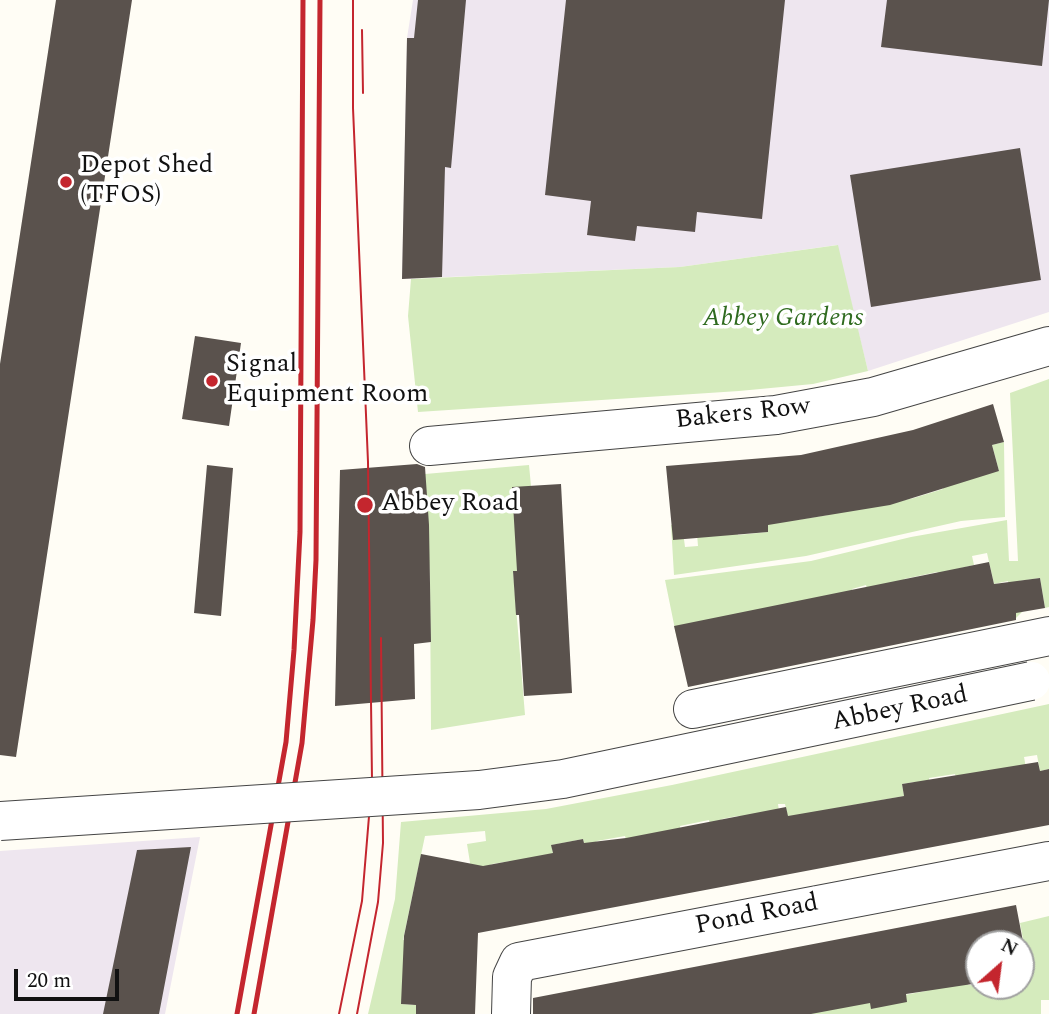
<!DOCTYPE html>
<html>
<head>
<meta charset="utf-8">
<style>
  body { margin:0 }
  #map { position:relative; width:1049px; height:1014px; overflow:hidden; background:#fffdf5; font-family:Spectral,serif }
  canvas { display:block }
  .north { position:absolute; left:965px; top:930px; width:70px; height:70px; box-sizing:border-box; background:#fff; border:2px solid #a0a0a0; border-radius:50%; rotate:28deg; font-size:19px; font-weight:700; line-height:28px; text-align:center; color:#111 }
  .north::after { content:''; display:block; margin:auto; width:24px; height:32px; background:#c4262e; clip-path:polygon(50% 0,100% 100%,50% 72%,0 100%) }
  .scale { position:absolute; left:14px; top:969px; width:105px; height:32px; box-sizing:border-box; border:4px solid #111; border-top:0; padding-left:9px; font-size:21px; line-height:24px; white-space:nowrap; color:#111; -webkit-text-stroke:5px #fff; paint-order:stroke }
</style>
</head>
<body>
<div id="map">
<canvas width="1049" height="1014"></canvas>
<div class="north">N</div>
<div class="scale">20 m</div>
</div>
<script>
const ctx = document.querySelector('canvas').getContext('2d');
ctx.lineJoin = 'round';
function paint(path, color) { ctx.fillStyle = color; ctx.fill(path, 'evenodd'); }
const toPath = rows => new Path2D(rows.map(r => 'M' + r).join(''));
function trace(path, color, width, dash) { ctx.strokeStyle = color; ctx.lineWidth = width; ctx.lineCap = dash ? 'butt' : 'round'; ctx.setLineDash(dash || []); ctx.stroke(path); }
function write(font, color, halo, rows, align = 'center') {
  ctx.font = font + ' Spectral,serif'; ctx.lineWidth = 7; ctx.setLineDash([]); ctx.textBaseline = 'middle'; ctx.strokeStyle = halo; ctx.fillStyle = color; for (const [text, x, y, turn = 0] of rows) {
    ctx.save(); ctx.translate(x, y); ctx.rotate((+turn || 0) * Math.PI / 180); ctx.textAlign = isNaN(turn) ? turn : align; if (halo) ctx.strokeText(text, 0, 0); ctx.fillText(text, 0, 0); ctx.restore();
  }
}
const industrial = toPath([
  [413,0,1049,0,1049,312,868,371,837,245,680,267,402,279,407,38],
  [200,837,165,1014,0,1014,0,851]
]);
const green = toPath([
  [838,245,868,371,813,384,739,391,418,412,408,316,411,279,680,267],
  [1049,379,1049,607,1045,608,1040,578,1019,581,1023,611,1015,619,1008,581,994,584,987,553,972,556,974,565,957,569,961,591,937,572,904,579,908,601,868,592,866,585,852,589,857,611,677,639,665,580,811,561,911,537,1007,520,1009,561,1018,561,1010,393],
  [1004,442,1005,517,961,521,806,556,674,575,671,525,682,524,685,547,698,546,696,522,735,514,738,535,768,532,765,493,796,520,828,515,854,500,857,510,914,498,943,489,935,462,999,471,992,445],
  [529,465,531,486,517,571,513,571,525,715,431,730,430,583,425,474],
  [1049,704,1049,769,1040,771,1037,755,1024,757,1027,773,959,791,955,774,929,778,931,792,914,782,902,784,904,796,788,817,785,804,778,804,780,818,737,816,722,819,711,831,709,820,680,826,682,840,628,847,625,836,597,841,586,854,583,839,552,845,553,854,513,868,511,861,492,864,472,875,467,844,486,841,485,831,425,836,403,940,416,941,401,1004,416,1005,416,1014,368,1014,395,899,401,822,546,809,672,785],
  [1049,916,1049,1000,1041,1000,1041,1014,803,1014,926,991,965,973,968,985,1021,986,1021,974,1029,972,1020,923]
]);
const building = toPath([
  [56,0,132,0,16,757,0,755,0,364],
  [418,0,466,0,451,168,445,167,442,277,402,279,407,38,414,38],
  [566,0,785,0,762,219,697,212,695,232,637,226,635,241,587,235,591,201,545,195],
  [887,0,1049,0,1042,66,881,47],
  [1020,148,1041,280,871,307,850,175],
  [195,336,241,343,229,426,182,419],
  [993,404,1004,442,992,445,999,471,890,505,768,525,768,532,673,540,666,466,801,455,913,430],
  [417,464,425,467,429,525,431,642,414,644,415,699,335,706,340,470],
  [207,465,233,468,221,616,194,613],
  [561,484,572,693,524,696,519,615,516,615,513,571,517,571,512,487],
  [989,562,994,584,1040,578,1045,608,1016,613,1016,620,688,687,674,626],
  [1038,762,1040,771,1049,769,1049,825,478,933,475,1014,416,1014,416,1005,401,1004,404,936,421,854,483,866,553,853,551,845,583,839,584,843,626,838,786,807,788,816,904,796,902,784],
  [191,847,159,1014,103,1014,137,850],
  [1016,905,1029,973,1021,974,1021,944,979,944,979,983,906,994,907,1002,871,1009,870,1003,811,1014,533,1014,533,998]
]);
const minor = toPath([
  [429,446,776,415,873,397,1049,346],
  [693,709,1049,636],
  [511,1014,512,977,519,962,1049,861]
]);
const tram = toPath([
  [362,30,363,93],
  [339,1014,362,901,372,780,368,462,353,108,353,0],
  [357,1014,378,902,383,843,381,638]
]);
const rail = toPath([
  [237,1014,286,742,294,650,300,532,303,0],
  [254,1014,302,743,313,620,316,560,320,0]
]);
const minorBridge = toPath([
  [0,821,479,790,563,779,1031,681]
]);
const markers = [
  [66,182,7,"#c4262e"],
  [212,381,7,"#c4262e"],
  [365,505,9,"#c4262e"]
];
const poiNames = [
  ["Depot Shed",80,167],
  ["(TFOS)",80,197],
  ["Signal",226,366],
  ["Equipment Room",226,396],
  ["Abbey Road",381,505]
];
const parkNames = [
  ["Abbey Gardens",783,320]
];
const streetNames = [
  ["Bakers Row",743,415,-6],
  ["Abbey Road",900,710,-12],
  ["Pond Road",757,916,-11]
];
paint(industrial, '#eee6ef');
paint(green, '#d5ebbd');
paint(building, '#5a524d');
trace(minor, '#444', 40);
trace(minor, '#fff', 38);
trace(tram, '#c4262e', 2);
trace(rail, '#c4262e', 5);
trace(minorBridge, '#444', 40, []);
trace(minorBridge, '#fff', 38);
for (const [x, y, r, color] of markers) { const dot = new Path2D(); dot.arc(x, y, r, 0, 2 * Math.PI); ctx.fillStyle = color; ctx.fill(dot); trace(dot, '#fff', 2.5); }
write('26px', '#111', '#fff', poiNames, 'left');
write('italic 26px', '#2f6b1f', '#fff', parkNames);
write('26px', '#111', '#fff', streetNames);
</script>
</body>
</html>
